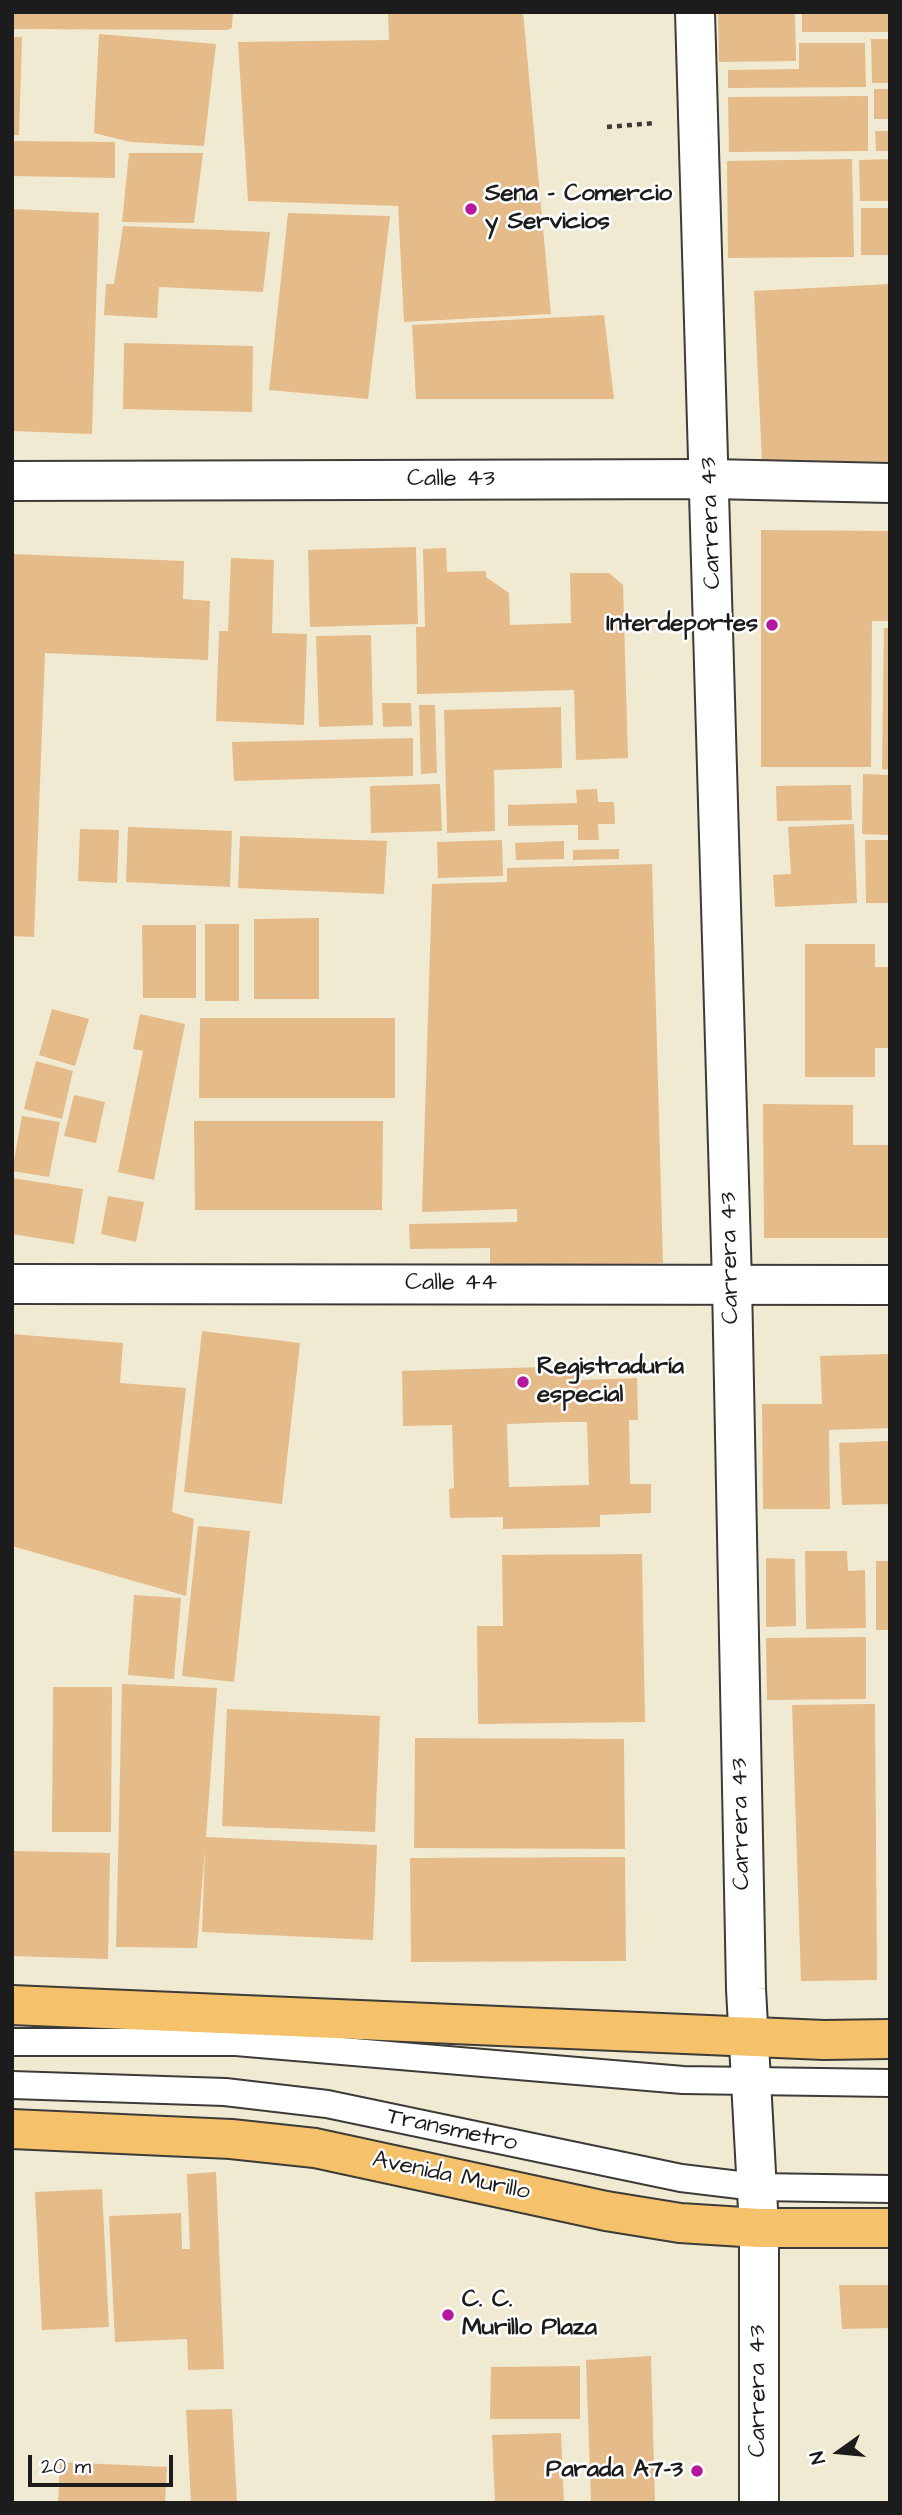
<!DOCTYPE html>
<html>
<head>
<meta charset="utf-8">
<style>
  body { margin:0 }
  #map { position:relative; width:902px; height:2515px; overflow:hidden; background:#f1ead3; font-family:"Architects Daughter",sans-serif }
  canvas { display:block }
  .frame { position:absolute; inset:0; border:14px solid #1c1c1c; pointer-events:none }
  .north { position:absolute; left:804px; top:2417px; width:70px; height:70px; -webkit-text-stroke:5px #fff; paint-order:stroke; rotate:255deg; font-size:19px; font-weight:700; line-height:28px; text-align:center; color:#1c1c1c }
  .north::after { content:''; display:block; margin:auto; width:24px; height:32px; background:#1c1c1c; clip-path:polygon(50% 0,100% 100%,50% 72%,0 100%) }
  .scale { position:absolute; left:28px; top:2455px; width:145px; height:32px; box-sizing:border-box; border:4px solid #1c1c1c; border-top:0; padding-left:9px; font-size:21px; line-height:24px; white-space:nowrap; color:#1c1c1c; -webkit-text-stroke:5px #fff; paint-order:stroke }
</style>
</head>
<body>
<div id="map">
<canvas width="902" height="2515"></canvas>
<div class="frame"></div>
<div class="north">N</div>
<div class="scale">20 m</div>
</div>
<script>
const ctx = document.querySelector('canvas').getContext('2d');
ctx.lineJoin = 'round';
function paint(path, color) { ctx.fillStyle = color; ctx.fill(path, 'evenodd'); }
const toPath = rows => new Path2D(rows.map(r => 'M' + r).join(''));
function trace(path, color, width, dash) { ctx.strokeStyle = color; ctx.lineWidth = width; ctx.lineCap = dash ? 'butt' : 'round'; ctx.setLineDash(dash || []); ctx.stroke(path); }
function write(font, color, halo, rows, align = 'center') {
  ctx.font = font + ' "Architects Daughter",sans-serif'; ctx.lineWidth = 5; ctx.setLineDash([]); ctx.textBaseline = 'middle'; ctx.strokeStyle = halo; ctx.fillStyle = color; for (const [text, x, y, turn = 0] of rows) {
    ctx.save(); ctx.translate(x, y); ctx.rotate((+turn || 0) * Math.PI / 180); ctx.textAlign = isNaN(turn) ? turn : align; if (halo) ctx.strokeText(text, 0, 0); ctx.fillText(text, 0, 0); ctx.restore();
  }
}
const building = toPath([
  [12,12,233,12,232,28,227,30,12,29],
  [388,12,523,12,551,314,404,322,398,206,248,201,238,42,389,40],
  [718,12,795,12,796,61,719,62],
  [802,12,890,12,890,32,802,32],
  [99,34,216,44,204,146,131,142,94,133],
  [12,37,22,37,19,135,12,135],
  [871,39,890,39,890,83,872,83],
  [799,43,865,43,866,87,728,88,728,70,799,69],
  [874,89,890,89,890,119,874,119],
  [868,96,868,151,729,152,728,97],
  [875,131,890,131,890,151,876,151],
  [12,141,115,142,115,178,12,176],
  [129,153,203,153,194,223,122,222],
  [852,159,854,257,728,258,727,161],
  [890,159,890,201,860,201,859,160],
  [861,208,890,208,890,255,861,255],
  [12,209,99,213,92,434,12,431],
  [288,213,390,216,368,399,269,390],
  [123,226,270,232,263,292,159,287,157,318,104,315,106,284,114,284],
  [890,284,890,462,762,461,754,291],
  [604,315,614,399,416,399,412,325],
  [124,343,253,346,252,412,123,409],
  [761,530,890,531,890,621,872,621,871,767,761,767],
  [416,547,418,624,310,627,308,550],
  [446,548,447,572,486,571,486,577,509,593,510,625,571,623,570,573,609,573,623,585,628,758,576,760,574,690,417,694,416,627,425,627,423,549],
  [12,554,184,561,183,599,210,601,208,660,45,653,34,937,12,936],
  [231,558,274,560,272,633,307,634,304,725,216,721,219,631,228,631],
  [884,628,890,628,890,770,882,769],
  [371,635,373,725,319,727,316,636],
  [382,703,411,703,412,726,383,727],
  [419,705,435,705,437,773,421,774],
  [561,707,562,768,494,770,495,831,447,833,444,710],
  [413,738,413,776,234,781,232,742],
  [863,774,890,775,890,835,862,834],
  [440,784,442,831,371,833,370,786],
  [851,785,852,820,777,821,776,786],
  [597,789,598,802,614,802,615,824,598,824,599,840,578,840,578,825,508,826,508,805,577,803,576,790],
  [854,824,857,903,775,907,773,875,791,874,788,827],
  [128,827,232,831,230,887,126,882],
  [80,829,119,830,117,883,78,881],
  [240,836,387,841,384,894,238,888],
  [502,840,503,876,438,878,437,842],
  [865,840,890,840,890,903,866,903],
  [564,841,564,859,516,860,515,843],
  [619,849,619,859,573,860,573,850],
  [652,864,663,1263,490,1268,490,1248,410,1249,409,1224,517,1222,517,1209,422,1212,432,884,507,882,507,868],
  [319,918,319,999,254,999,254,919],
  [205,924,239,924,239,1001,205,1001],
  [142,925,196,925,196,998,143,998],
  [805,944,875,944,875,967,890,967,890,1048,875,1048,875,1077,805,1077],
  [52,1009,89,1019,75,1066,39,1055],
  [140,1014,185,1024,154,1180,118,1172,143,1051,133,1049],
  [200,1018,395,1018,395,1098,199,1098],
  [36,1061,73,1071,62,1119,24,1109],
  [74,1095,105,1102,96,1143,64,1136],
  [763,1104,853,1105,853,1145,890,1145,890,1238,764,1238],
  [22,1116,60,1122,49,1177,12,1171],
  [194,1121,383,1121,382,1210,195,1210],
  [12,1178,83,1189,74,1244,12,1234],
  [108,1196,144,1202,136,1242,101,1234],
  [202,1331,300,1343,282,1504,184,1492],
  [12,1334,123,1343,120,1383,186,1388,172,1512,194,1519,186,1596,12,1546],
  [889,1354,890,1428,829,1430,830,1509,763,1509,762,1404,822,1404,820,1356],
  [580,1366,581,1380,637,1378,638,1420,629,1420,630,1484,651,1484,651,1513,600,1515,600,1527,503,1529,503,1517,450,1518,449,1489,454,1488,452,1425,403,1426,402,1371],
  [564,1422,587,1422,589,1485,509,1487,507,1424],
  [890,1441,890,1504,842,1505,839,1443],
  [198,1526,250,1531,234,1682,182,1676],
  [805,1551,847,1551,848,1571,865,1570,866,1628,806,1629],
  [642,1554,645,1722,478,1724,477,1626,503,1626,502,1555],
  [766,1558,795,1559,796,1626,766,1627],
  [876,1561,890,1561,890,1630,876,1630],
  [134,1595,181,1598,174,1679,128,1675],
  [866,1637,866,1699,767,1700,766,1638],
  [122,1684,217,1688,206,1837,377,1845,373,1940,202,1932,205,1848,197,1948,116,1947],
  [53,1687,112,1687,111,1832,52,1832],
  [875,1704,877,1980,801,1981,792,1705],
  [227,1709,380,1716,375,1832,222,1826],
  [415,1738,624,1739,625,1849,414,1848],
  [12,1851,110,1853,108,1959,12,1956],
  [625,1857,626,1961,411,1962,410,1858],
  [216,2172,224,2369,188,2370,187,2339,115,2342,109,2216,181,2213,182,2249,190,2249,187,2174],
  [102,2189,109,2327,42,2330,35,2192],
  [839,2285,890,2285,890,2328,842,2329],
  [651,2356,655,2503,591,2503,586,2360],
  [580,2366,580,2419,490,2419,491,2367],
  [232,2409,237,2503,191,2503,186,2410],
  [561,2433,564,2503,495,2503,492,2435],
  [60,2462,167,2467,165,2503,58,2503]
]);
const path = toPath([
  [607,127,655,123]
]);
const service = toPath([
  [12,2042,236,2042,683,2080,890,2083],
  [12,2085,225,2092,327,2104,681,2178,756,2187,890,2189]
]);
const minor = toPath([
  [12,481,711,479,890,483],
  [12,1284,890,1285]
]);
const tertiary = toPath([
  [695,12,732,1283,746,1989,759,2228,759,2503]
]);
const primary = toPath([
  [12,2005,824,2040,890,2039],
  [12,2129,231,2139,315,2148,606,2211,680,2223,759,2228,890,2228]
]);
const markers = [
  [471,209,7,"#b5179e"],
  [772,625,7,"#b5179e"],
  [523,1382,7,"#b5179e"],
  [448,2315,7,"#b5179e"],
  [697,2471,7,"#b5179e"]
];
const poiNames = [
  ["Sena - Comercio",485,195],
  ["y Servicios",485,223],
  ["Interdeportes",758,625,"right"],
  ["Registraduría",537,1368],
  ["especial",537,1396],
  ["C. C.",462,2301],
  ["Murillo Plaza",462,2329],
  ["Parada A7-3",683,2471,"right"]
];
const streetNames = [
  ["Calle 43",451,480],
  ["Carrera 43",712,523,-92],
  ["Carrera 43",731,1258,-91],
  ["Calle 44",451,1284],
  ["Carrera 43",742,1824,-91],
  ["Transmetro",452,2131,12],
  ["Avenida Murillo",451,2177,12],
  ["Carrera 43",759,2391,-90]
];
paint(building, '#e5bb89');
trace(service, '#3c3b37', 30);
trace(minor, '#3c3b37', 42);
trace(tertiary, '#3c3b37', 42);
trace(primary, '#3c3b37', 42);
trace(path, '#3c3b37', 4.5, [5, 5]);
trace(service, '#fff', 26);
trace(minor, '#fff', 38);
trace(tertiary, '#fff', 38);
trace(primary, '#f5c16b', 38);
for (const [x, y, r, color] of markers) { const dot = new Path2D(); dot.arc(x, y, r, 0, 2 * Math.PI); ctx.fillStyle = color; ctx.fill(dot); trace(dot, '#fff', 2.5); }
write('bold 24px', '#1c1c1c', '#fff', poiNames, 'left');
write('24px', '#1c1c1c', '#fff', streetNames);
</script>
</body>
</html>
